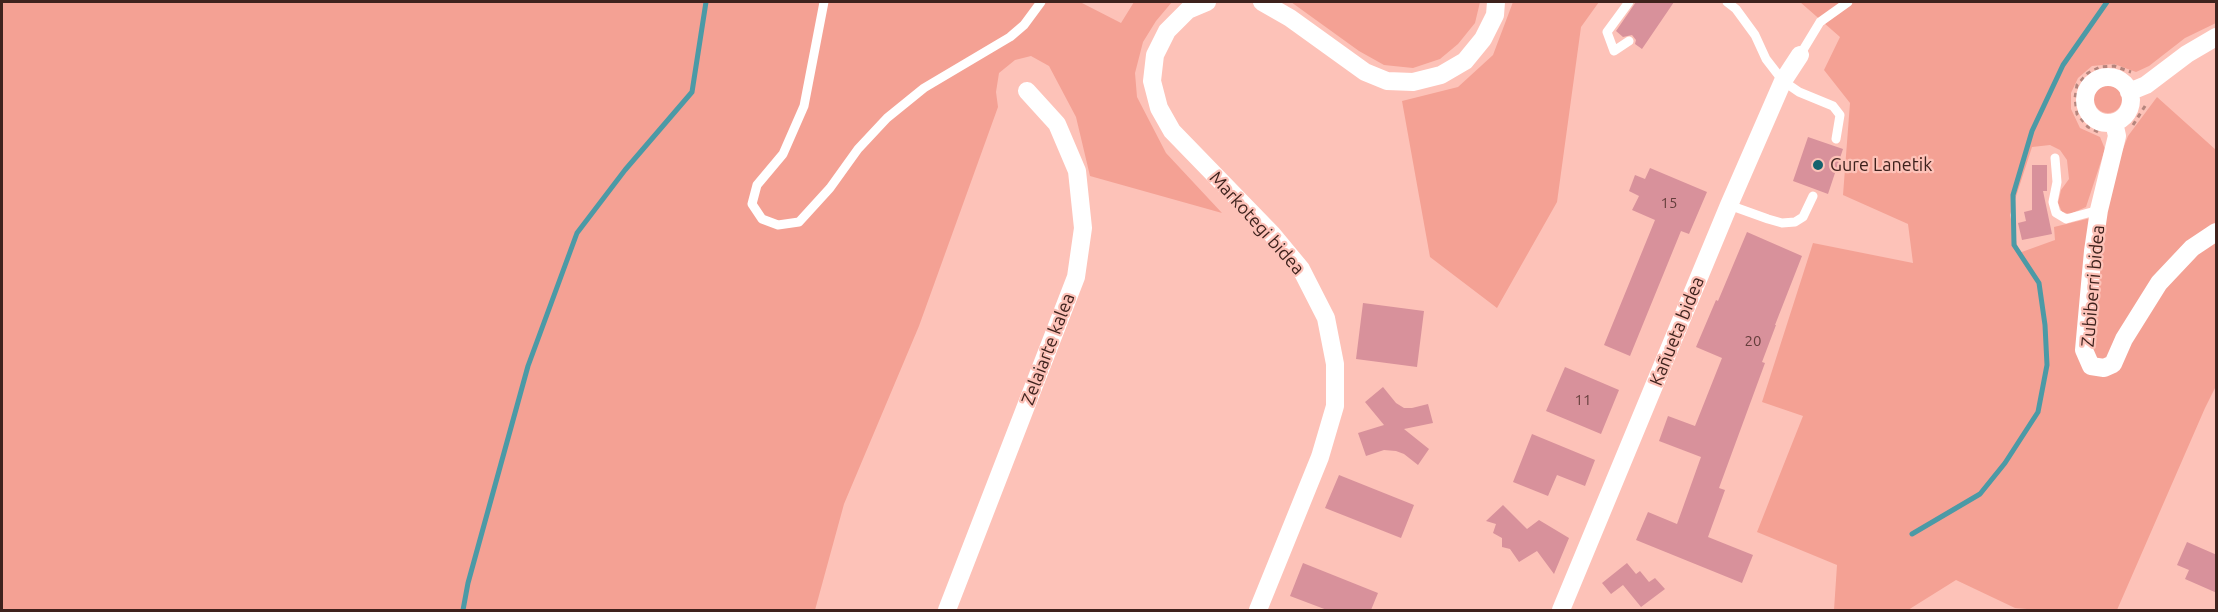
<!DOCTYPE html>
<html>
<head>
<meta charset="utf-8">
<style>
  body { margin:0 }
  #map { position:relative; width:2218px; height:612px; overflow:hidden; background:#fdc2b8; font-family:Ubuntu,sans-serif }
  canvas { display:block }
  .frame { position:absolute; inset:0; border:3px solid #3e221d; pointer-events:none }
</style>
</head>
<body>
<div id="map">
<canvas width="2218" height="612"></canvas>
<div class="frame"></div>
</div>
<script>
const ctx = document.querySelector('canvas').getContext('2d');
ctx.lineJoin = 'round';
function paint(path, color) { ctx.fillStyle = color; ctx.fill(path, 'evenodd'); }
const toPath = rows => new Path2D(rows.map(r => 'M' + r).join(''));
function trace(path, color, width, dash) { ctx.strokeStyle = color; ctx.lineWidth = width; ctx.lineCap = dash ? 'butt' : 'round'; ctx.setLineDash(dash || []); ctx.stroke(path); }
function write(font, color, halo, rows, align = 'center') {
  ctx.font = font + ' Ubuntu,sans-serif'; ctx.lineWidth = 4.5; ctx.setLineDash([]); ctx.textBaseline = 'middle'; ctx.strokeStyle = halo; ctx.fillStyle = color; for (const [text, x, y, turn = 0] of rows) {
    ctx.save(); ctx.translate(x, y); ctx.rotate((+turn || 0) * Math.PI / 180); ctx.textAlign = isNaN(turn) ? turn : align; if (halo) ctx.strokeText(text, 0, 0); ctx.fillText(text, 0, 0); ctx.restore();
  }
}
const green = toPath([
  [2,2,1080,2,1121,23,1134,2,1172,2,1156,21,1143,42,1135,73,1137,97,1166,153,1222,213,1090,176,1076,117,1049,66,1031,56,1015,60,999,73,996,92,998,107,919,326,844,504,815,610,2,610],
  [1291,2,1480,2,1475,23,1458,44,1440,59,1413,68,1384,65,1359,51],
  [1513,2,1599,2,1581,27,1557,202,1497,308,1430,257,1402,101,1458,87,1493,55],
  [1800,2,2216,2,2216,23,2185,38,2149,66,2136,72,2114,64,2092,66,2078,78,2071,93,2071,109,2080,128,2100,137,2105,149,2086,207,2070,214,2062,212,2058,203,2061,190,2069,179,2067,160,2060,150,2050,145,2032,147,2010,215,2019,253,2055,240,2054,227,2103,215,2114,172,2128,136,2157,97,2216,150,2216,386,2205,408,2117,610,2039,610,2015,608,1956,580,1908,610,1834,610,1837,565,1757,532,1803,416,1762,402,1813,243,1913,263,1908,224,1843,195,1850,103,1824,70,1840,37],
  '2094 99a14 14 0 1 1 28 0a14 14 0 1 1-28 0Z'
]);
const stream = toPath([
  [1912,534,1980,494,2005,463,2038,412,2047,365,2045,325,2039,283,2014,245,2013,195,2032,131,2063,65,2107,2],
  [463,610,468,583,528,366,577,233,625,170,692,92,706,2]
]);
const building = toPath([
  [1636,2,1674,2,1642,49,1635,44,1636,40,1632,35,1623,37,1616,31],
  [1808,137,1843,149,1828,194,1793,181],
  [2032,165,2047,165,2047,191,2043,191,2052,234,2022,240,2018,223,2026,221,2024,212,2032,210],
  [1650,168,1707,192,1689,234,1681,231,1630,356,1604,345,1655,220,1632,210,1639,196,1629,191,1635,175,1645,179],
  [1747,232,1802,256,1775,325,1776,325,1762,362,1765,363,1719,488,1725,490,1708,537,1753,555,1742,583,1636,540,1648,512,1677,524,1701,457,1659,441,1668,416,1695,426,1722,358,1696,347,1716,300,1718,301],
  [1363,303,1424,311,1417,367,1356,359],
  [1565,367,1619,390,1601,434,1546,411],
  [1383,387,1396,403,1404,408,1412,408,1428,404,1433,423,1404,429,1429,449,1418,465,1404,454,1396,451,1384,450,1366,456,1358,433,1384,425,1365,402],
  [1532,434,1595,460,1585,486,1557,475,1548,496,1513,482],
  [1339,475,1414,505,1401,538,1325,508],
  [1503,505,1527,529,1539,520,1569,538,1554,574,1537,551,1519,562,1510,549,1502,547,1502,538,1493,533,1496,524,1486,521],
  [2187,542,2217,555,2217,593,2185,579,2189,570,2177,565],
  [1303,563,1378,593,1371,610,1327,610,1290,596],
  [1627,563,1636,574,1640,571,1649,582,1655,578,1665,589,1641,607,1623,585,1611,594,1602,583]
]);
const path = toPath([
  [2133,125,2147,103],
  [2098,132,2088,127,2077,114,2075,98,2077,85,2088,73,2100,67,2114,66,2131,72]
]);
const service = toPath([
  [824,2,804,106,783,154,757,185,752,204,762,219,778,225,799,222,830,188,858,149,887,118,924,88,1010,37,1024,25,1041,2],
  [1727,2,1736,9,1755,35,1766,59,1783,81,1799,92,1833,106,1840,115,1836,139],
  [1629,41,1614,51,1607,32,1629,2],
  [1800,55,1820,22,1848,2],
  [2055,158,2057,182,2053,202,2056,213,2066,219,2099,210],
  [1729,205,1768,219,1782,223,1795,222,1803,217,1813,196]
]);
const minor = toPath([
  [1207,2,1188,10,1167,31,1155,55,1152,81,1159,108,1172,131,1272,234,1301,269,1326,318,1335,364,1335,406,1320,457,1258,610],
  [1262,2,1290,18,1365,72,1387,81,1413,82,1441,75,1465,61,1483,39,1495,15,1496,2],
  '2085 100a23 23 0 1 1 46 0a23 23 0 1 1-46 0Z',
  [2129,92,2146,85,2187,54,2216,37],
  [2114,122,2117,136,2099,210,2093,251,2084,350,2091,366,2104,368,2113,364,2124,339,2159,283,2192,248,2216,232],
  [947,610,1076,277,1083,228,1077,171,1057,124,1027,91],
  [1561,610,1729,205,1783,81,1800,55]
]);
const markers = [
  [1818,165,6,"#16626e"]
];
const numberNames = [
  ["15",1669,203],
  ["20",1753,341],
  ["11",1583,400]
];
const poiNames = [
  ["Gure Lanetik",1830,165]
];
const streetNames = [
  ["Markotegi bidea",1257,223,48],
  ["Zubiberri bidea",2093,286,-85],
  ["Kañueta bidea",1677,331,-68],
  ["Zelaiarte kalea",1048,349,-69]
];
paint(green, '#f4a194');
trace(stream, '#4b9aa6', 5);
paint(building, '#d8919b');
trace(path, '#b5857d', 3, [4.5, 4.5]);
trace(service, '#fff', 9);
trace(minor, '#fff', 18);
for (const [x, y, r, color] of markers) { const dot = new Path2D(); dot.arc(x, y, r, 0, 2 * Math.PI); ctx.fillStyle = color; ctx.fill(dot); trace(dot, '#fdc2b8', 2); }
write('15px', '#643e3c', null, numberNames);
write('18px', '#3e221d', '#fdc2b8', poiNames, 'left');
write('18px', '#3e221d', '#fdc2b8', streetNames);
</script>
</body>
</html>
